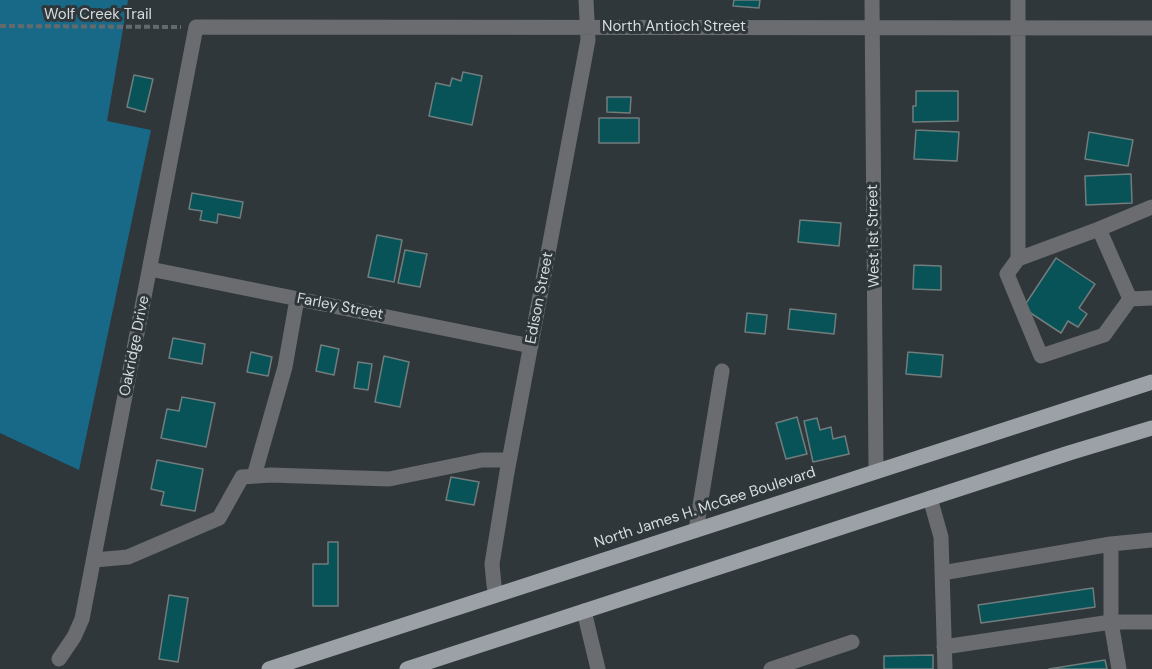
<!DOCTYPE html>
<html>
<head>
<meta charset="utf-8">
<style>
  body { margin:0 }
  canvas { display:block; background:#2f373b }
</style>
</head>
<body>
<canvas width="1152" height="669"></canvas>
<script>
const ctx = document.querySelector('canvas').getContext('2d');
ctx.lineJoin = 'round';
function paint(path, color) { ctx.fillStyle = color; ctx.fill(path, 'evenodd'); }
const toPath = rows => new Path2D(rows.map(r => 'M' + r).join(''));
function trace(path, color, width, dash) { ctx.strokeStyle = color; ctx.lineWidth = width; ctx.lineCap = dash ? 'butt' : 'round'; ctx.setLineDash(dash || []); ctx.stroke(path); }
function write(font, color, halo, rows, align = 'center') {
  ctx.font = font + ' "DM Sans",sans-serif'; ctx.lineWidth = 6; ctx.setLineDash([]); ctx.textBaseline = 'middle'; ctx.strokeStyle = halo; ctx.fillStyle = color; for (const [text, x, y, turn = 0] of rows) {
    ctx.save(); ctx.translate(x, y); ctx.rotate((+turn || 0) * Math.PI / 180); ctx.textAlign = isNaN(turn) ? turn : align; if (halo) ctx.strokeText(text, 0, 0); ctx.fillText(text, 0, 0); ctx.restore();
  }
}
const forest = toPath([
  [0,0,128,0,107,121,151,130,79,470,0,433]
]);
const building = toPath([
  [734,0,760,0,759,8,733,6,734,0],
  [463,72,482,76,472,125,429,116,436,83,450,86,452,78,461,81,463,72],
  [134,75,153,79,145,112,127,107,134,75],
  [916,91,958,91,958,121,913,122,913,106,916,106,916,91],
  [607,97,631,97,630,113,607,112,607,97],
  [599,118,639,118,639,143,599,143,599,118],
  [916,130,959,132,957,161,914,159,916,130],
  [1089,132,1133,140,1128,166,1085,159,1089,132],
  [1131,174,1132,203,1086,205,1085,176,1131,174],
  [192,193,243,202,240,218,218,214,217,223,200,220,202,211,189,209,192,193],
  [800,220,841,223,839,246,798,242,800,220],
  [377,235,402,240,394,282,368,277,377,235],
  [405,250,427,254,420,287,398,283,405,250],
  [1056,258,1095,284,1079,308,1087,314,1078,327,1068,321,1061,333,1023,308,1056,258],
  [914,265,941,266,941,290,913,289,914,265],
  [790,309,836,314,834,334,788,329,790,309],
  [747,313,767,315,765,334,745,332,747,313],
  [173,338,205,344,202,364,169,358,173,338],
  [321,345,339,349,334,375,316,371,321,345],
  [251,352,272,357,268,376,247,372,251,352],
  [908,352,943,355,941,377,906,374,908,352],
  [384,356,409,362,400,407,375,402,384,356],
  [358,362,372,364,368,390,354,388,358,362],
  [182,397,215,403,206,447,161,438,167,409,179,411,182,397],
  [797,417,807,454,786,459,776,423,797,417],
  [817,418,820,430,831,427,833,439,845,436,849,454,813,462,804,421,817,418],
  [157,460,203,469,195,511,161,505,164,492,151,489,157,460],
  [451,477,479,482,474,505,446,500,451,477],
  [328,542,338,542,338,606,313,606,313,564,328,564,328,542],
  [1093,588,1095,607,981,623,978,605,1093,588],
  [169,595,188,598,178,662,159,659,169,595],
  [933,655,933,669,884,669,884,656,933,655],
  [1105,660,1107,669,1049,669,1105,660]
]);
const path = toPath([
  [0,26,181,27]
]);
const minor = toPath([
  [872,0,876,471],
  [1018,0,1018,259],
  [1099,229,1018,259,1007,274,1041,356,1104,335,1130,299,1099,229,1152,207],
  [150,269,531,346],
  [1130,299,1152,298],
  [254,476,285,367,297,299],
  [930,498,941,537,945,669],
  [696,530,722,371],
  [1152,540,1111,544,1111,622,1152,622],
  [94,560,128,557,219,518,242,477,271,475,389,479,482,460,509,460],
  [942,573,1111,544],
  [496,595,494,585,492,564,507,472,588,40,586,0],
  [584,611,598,669],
  [944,647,1111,622,1119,669],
  [59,659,74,637,82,619,196,27,1152,28],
  [771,669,852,642]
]);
const major = toPath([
  [269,669,1152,382],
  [407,669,1069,453,1152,428]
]);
const streetNames = [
  ["Wolf Creek Trail",98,15],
  ["North Antioch Street",674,27],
  ["West 1st Street",874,236,-91],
  ["Edison Street",540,298,-79],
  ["Farley Street",340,307,11],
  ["Oakridge Drive",135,346,-79],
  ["North James H. McGee Boulevard",705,508,-18]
];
paint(forest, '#186888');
paint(building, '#075357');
trace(building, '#717c7d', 1.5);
trace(path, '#636a6e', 4, [6, 3]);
trace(minor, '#6a6c6f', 15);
trace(major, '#9ca1a7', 15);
write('15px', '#d7dcdf', '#2f373b', streetNames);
</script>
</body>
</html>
